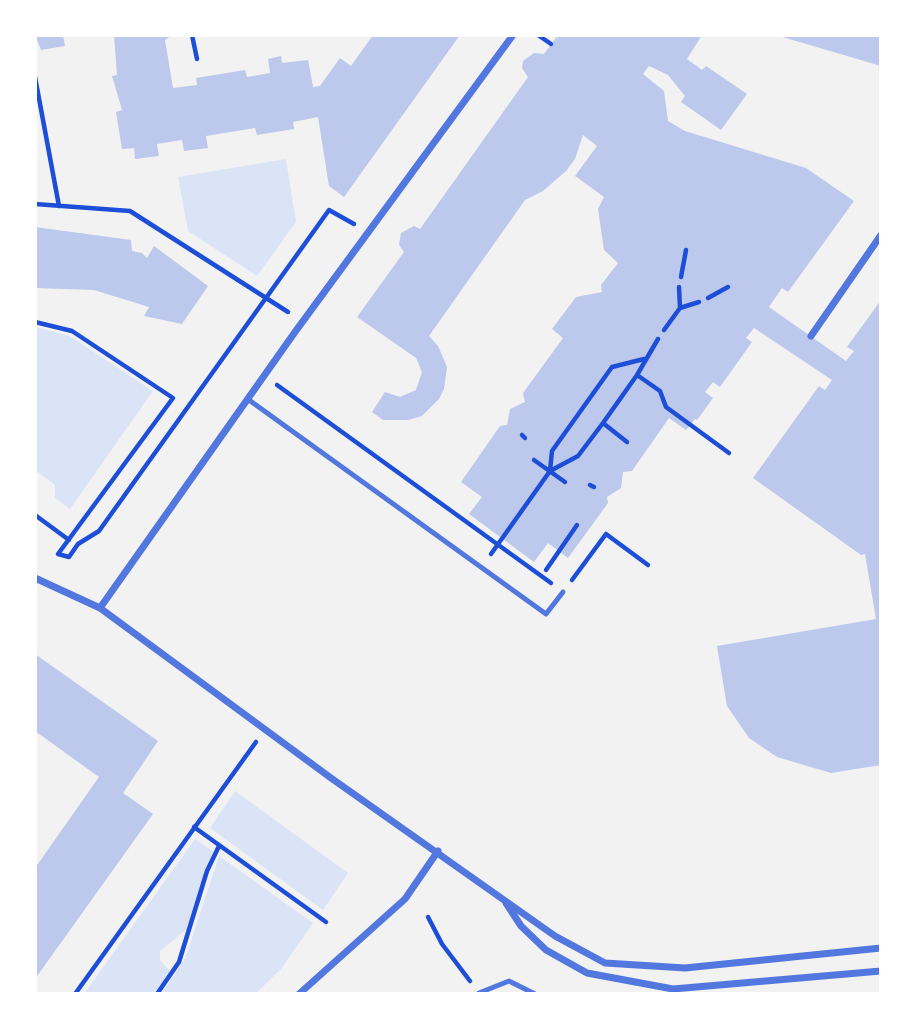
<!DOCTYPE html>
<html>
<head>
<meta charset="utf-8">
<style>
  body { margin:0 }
  #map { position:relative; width:916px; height:1029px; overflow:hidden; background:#f2f2f2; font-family:"Archivo Narrow",sans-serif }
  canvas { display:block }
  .frame { position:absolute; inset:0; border:37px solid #fff; pointer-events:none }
</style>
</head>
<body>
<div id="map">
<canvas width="916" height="1029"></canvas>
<div class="frame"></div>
</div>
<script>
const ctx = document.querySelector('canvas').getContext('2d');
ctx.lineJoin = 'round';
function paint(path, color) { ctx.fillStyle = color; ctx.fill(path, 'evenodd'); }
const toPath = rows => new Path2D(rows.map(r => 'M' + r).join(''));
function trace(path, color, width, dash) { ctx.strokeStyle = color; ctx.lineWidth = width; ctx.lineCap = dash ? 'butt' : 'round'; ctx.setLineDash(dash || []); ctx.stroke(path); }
const green = toPath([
  [286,159,296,222,257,276,188,231,178,177],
  [35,327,70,336,153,391,70,509,55,498,55,485,35,470],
  [235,791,348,873,323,910,210,828],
  [195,839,213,851,187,929,160,951,160,960,170,971,163,984,153,994,84,994],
  [219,856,313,923,281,969,255,994,162,994,186,956]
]);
const building = toPath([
  [35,35,63,35,65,46,41,50],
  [114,35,173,35,165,40,173,88,197,85,196,78,245,70,247,77,270,73,268,59,281,56,282,63,308,60,313,87,320,86,340,58,351,66,373,35,460,35,344,197,329,186,318,117,293,122,294,129,257,135,255,128,206,136,208,148,184,151,182,140,157,144,159,156,135,159,134,148,122,149,116,112,122,110,112,76,117,75],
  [558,35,702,35,687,59,702,70,706,66,747,94,721,130,681,102,685,96,668,75,649,66,643,74,664,91,668,121,685,131,806,168,854,201,788,292,782,288,769,307,846,361,854,351,847,347,881,300,881,765,831,773,777,757,749,738,727,706,717,646,876,619,865,554,861,555,753,478,819,386,825,390,832,380,754,328,746,338,752,342,720,387,713,382,705,392,713,398,697,420,695,419,686,430,669,418,632,471,623,472,621,488,607,497,608,503,568,558,548,543,534,562,469,514,482,497,461,482,500,426,507,425,510,409,525,402,523,393,563,338,552,329,576,297,602,292,601,285,618,263,604,250,598,209,604,197,575,176,597,146,583,135,575,159,566,171,543,191,525,200,429,336,438,346,447,367,444,389,439,399,422,416,408,420,383,420,372,412,385,392,400,397,416,390,422,372,416,358,357,317,404,252,399,245,401,233,414,226,420,229,528,77,522,68,523,61,534,53,544,54],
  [779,35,881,35,881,66,779,36],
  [35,227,131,240,132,251,142,253,147,258,154,246,208,286,182,324,144,316,149,307,94,290,35,288],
  [35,654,158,741,123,793,153,814,35,979,35,868,99,777,35,731]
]);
const path = toPath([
  [192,35,197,59],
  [538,35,551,44],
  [35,77,59,206],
  [35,204,130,211,288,312],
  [681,277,686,250],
  [679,287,680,308],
  [708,298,728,287],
  [35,322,72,331,173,398,58,554,69,557,78,544,99,531,329,210,354,224],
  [664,330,680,308,699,302],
  [658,339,637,375,660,391,666,407,729,453],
  [277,385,551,583],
  [603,423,637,375],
  [522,435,525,438],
  [534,460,565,482],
  [550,471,552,451,612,367,644,359],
  [590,485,594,487],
  [35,515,69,540],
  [491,554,550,471,578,456,603,423,627,442],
  [546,570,577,525],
  [572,580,606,534,648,565],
  [194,827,326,922],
  [428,917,442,944,470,981],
  [75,994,256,742],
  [157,994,179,962,207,871,219,846]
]);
const service = toPath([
  [249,400,546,614,563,592],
  [479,993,509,981,535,994]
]);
const minor = toPath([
  [811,336,881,235],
  [35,578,100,608,331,778,555,936,605,963,685,968,881,948],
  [100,608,295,332,513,35],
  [506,903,521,926,546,950,587,973,673,989,881,971],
  [299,994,405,899,438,851]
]);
paint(green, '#dbe4f7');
paint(building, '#bdc9ec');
trace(path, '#1d4ed8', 4.5);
trace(service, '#5277de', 5);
trace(minor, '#5277de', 7);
</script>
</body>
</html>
